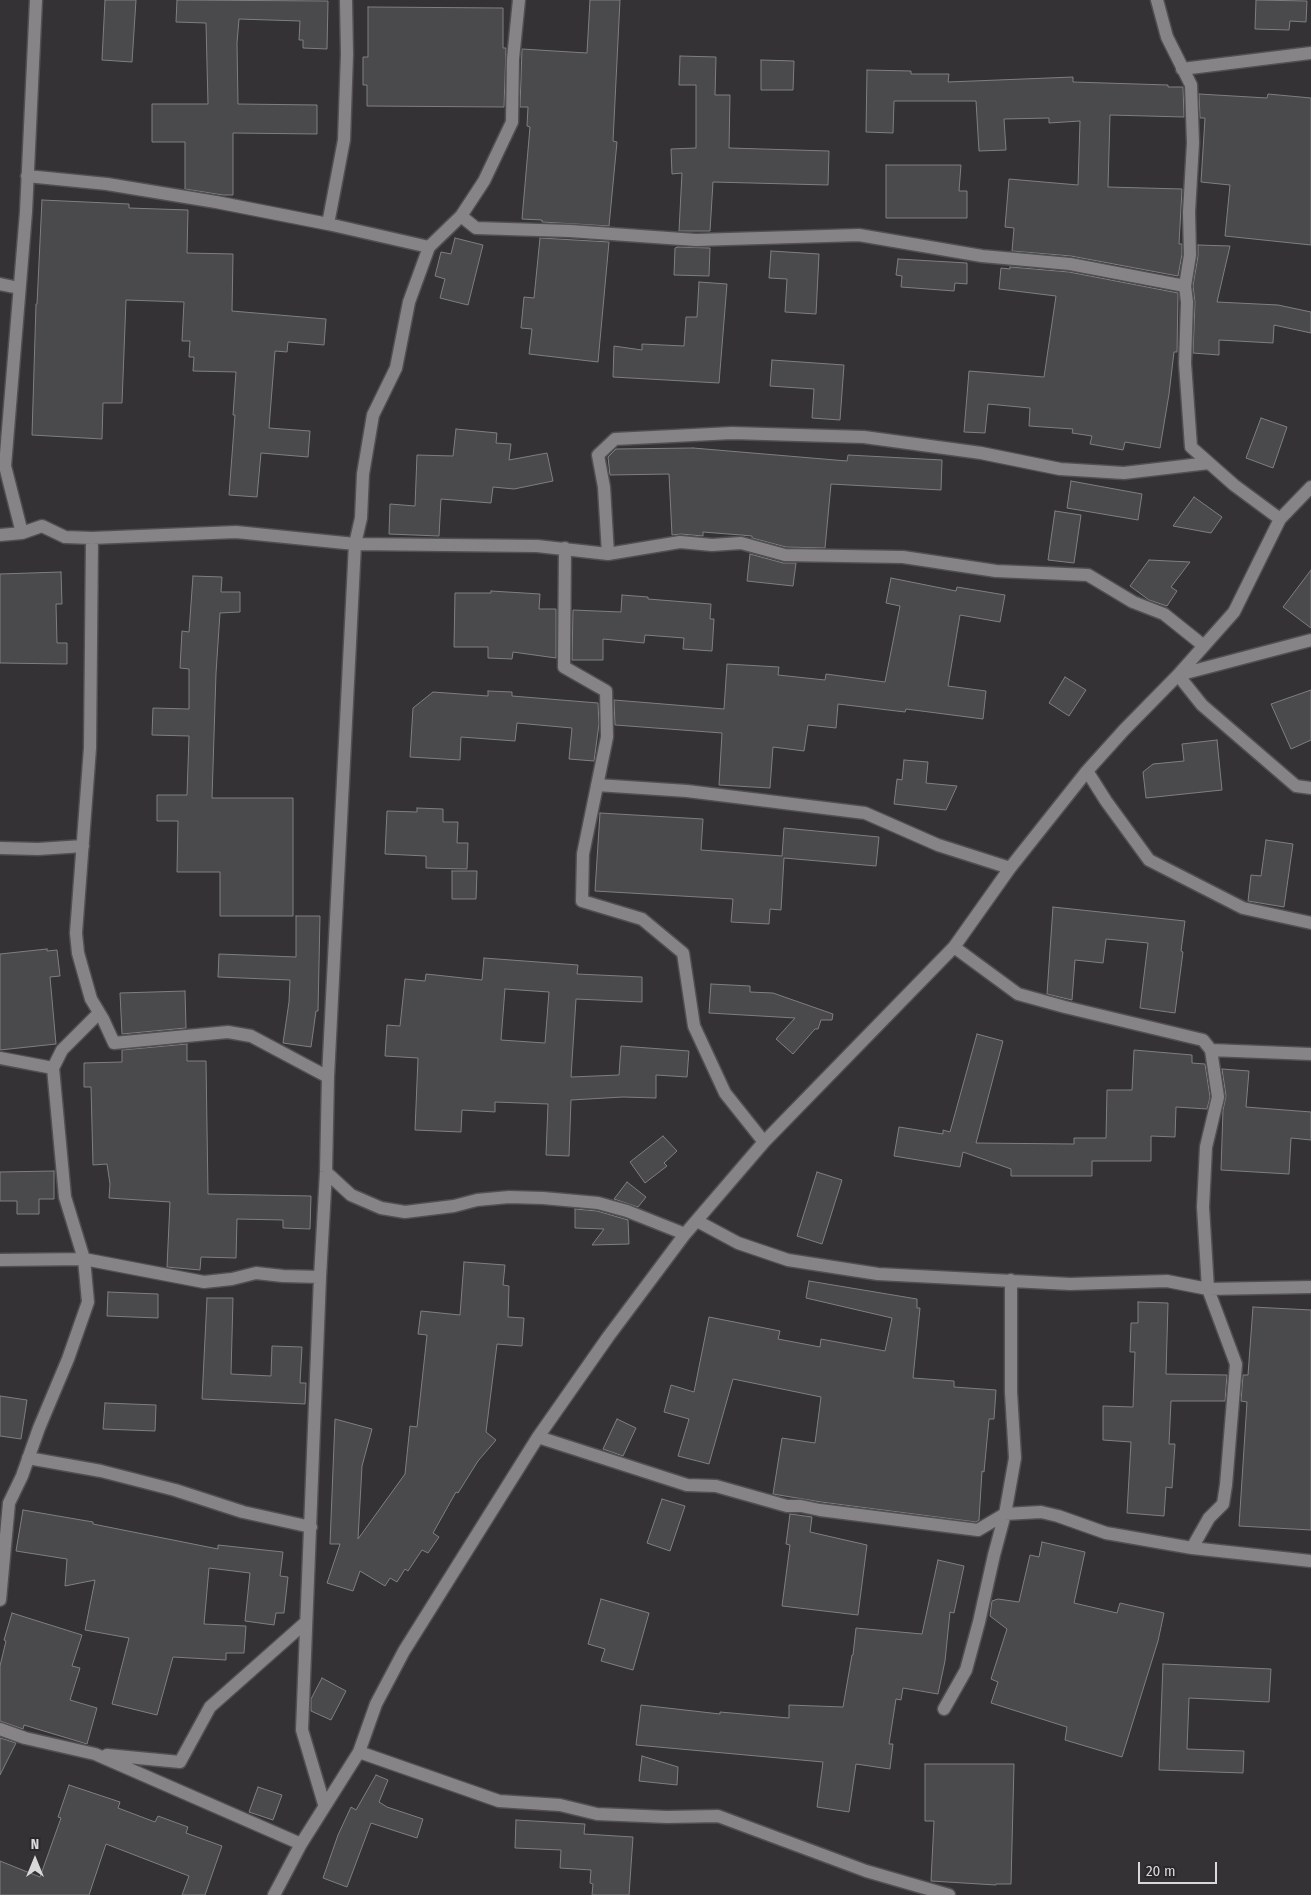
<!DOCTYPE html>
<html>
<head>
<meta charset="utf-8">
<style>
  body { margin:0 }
  #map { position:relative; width:1311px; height:1895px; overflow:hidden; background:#343234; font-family:"Fira Sans Condensed",sans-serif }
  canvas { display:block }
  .north { position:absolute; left:10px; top:1835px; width:50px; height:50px; -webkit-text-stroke:4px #2a282a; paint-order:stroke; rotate:0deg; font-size:14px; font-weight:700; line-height:20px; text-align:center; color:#dad9da }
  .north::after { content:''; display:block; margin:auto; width:18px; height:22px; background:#dad9da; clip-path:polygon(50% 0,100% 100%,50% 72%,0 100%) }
  .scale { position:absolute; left:1138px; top:1862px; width:79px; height:22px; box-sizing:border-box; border:2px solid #dad9da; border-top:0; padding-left:6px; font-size:15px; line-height:18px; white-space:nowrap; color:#dad9da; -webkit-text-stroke:4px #2a282a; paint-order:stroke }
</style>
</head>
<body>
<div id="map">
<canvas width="1311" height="1895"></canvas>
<div class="north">N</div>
<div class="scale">20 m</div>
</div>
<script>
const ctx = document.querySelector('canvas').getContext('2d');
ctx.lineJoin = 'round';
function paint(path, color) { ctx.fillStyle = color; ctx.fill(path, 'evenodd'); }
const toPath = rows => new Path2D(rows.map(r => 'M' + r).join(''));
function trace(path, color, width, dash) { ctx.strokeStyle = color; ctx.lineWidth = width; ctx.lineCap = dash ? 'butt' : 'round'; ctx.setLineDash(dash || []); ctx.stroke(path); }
const building = toPath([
  [105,0,136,0,132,62,102,60,105,0],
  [177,0,328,1,327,49,303,48,303,40,299,40,300,21,239,19,237,43,238,104,317,105,317,134,233,133,233,195,223,195,185,189,185,142,152,142,152,104,208,104,206,23,176,22,177,0],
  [590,0,620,0,613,141,617,142,609,226,542,222,542,220,522,219,530,127,527,126,528,107,520,107,522,49,587,53,590,0],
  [1256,0,1307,1,1306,22,1290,21,1289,30,1255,29,1256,0],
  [368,7,503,8,503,48,506,48,504,107,367,106,367,85,363,85,363,57,368,57,368,7],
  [680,56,716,57,715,95,730,95,729,148,829,151,828,185,713,182,710,231,679,231,682,173,672,174,671,149,696,148,696,85,679,85,680,56],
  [761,60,794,61,793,90,761,90,761,60],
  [867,70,911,71,911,74,949,74,948,82,1073,77,1073,82,1168,85,1168,87,1183,87,1184,117,1110,115,1108,187,1182,189,1179,244,1182,244,1182,254,1178,276,1071,256,1012,251,1014,228,1005,227,1009,179,1078,185,1080,121,1049,123,1049,118,1004,119,1006,150,979,151,976,101,894,101,893,133,866,132,867,70],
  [1199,94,1267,98,1268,94,1311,98,1311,245,1225,236,1230,185,1201,182,1205,118,1200,118,1199,94],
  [886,165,961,165,959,191,967,191,967,218,886,218,886,165],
  [42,200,129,204,129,208,188,210,187,253,233,254,232,311,326,319,324,345,288,342,287,352,275,351,269,428,310,431,308,457,261,453,257,497,229,495,235,415,233,415,236,372,193,371,194,357,189,357,190,341,182,341,184,302,126,300,122,403,103,403,102,439,32,435,36,304,37,304,42,200],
  [455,238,483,245,468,305,440,298,445,279,435,276,441,252,451,254,455,238],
  [540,238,609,242,598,362,529,354,532,329,521,328,524,297,534,298,540,238],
  [1198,245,1230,246,1217,302,1278,305,1311,312,1311,333,1274,325,1273,343,1219,340,1219,355,1193,353,1195,302,1193,286,1198,256,1198,245],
  [678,247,710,248,709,276,674,275,675,248,678,247],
  [771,251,819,254,816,314,785,312,787,279,769,278,771,251],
  [898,259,967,263,967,284,955,283,954,291,901,287,902,276,896,275,898,259],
  [1010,267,1069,272,1178,293,1177,352,1174,352,1169,394,1160,448,1125,442,1123,450,1090,444,1092,436,1072,433,1073,429,1029,426,1030,408,988,404,985,433,964,432,969,371,1044,377,1056,296,999,289,1001,268,1010,269,1010,267],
  [699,282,727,284,719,383,613,377,614,346,642,350,642,344,684,346,686,317,697,317,699,282],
  [772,360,844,365,840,420,812,418,814,389,770,386,772,360],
  [1261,418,1287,427,1273,468,1246,458,1261,418],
  [456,429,497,433,496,443,511,444,509,460,547,453,553,481,514,489,493,487,491,503,441,499,439,536,389,534,390,504,415,506,417,455,453,456,456,429],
  [693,448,847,461,848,455,942,460,941,490,831,484,825,548,786,547,752,538,752,536,741,535,703,532,703,536,681,534,672,535,669,474,610,475,608,457,616,449,693,448],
  [1071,481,1142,494,1138,520,1067,508,1071,481],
  [1194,497,1222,517,1211,533,1173,526,1194,497],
  [1055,511,1081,515,1074,563,1048,560,1055,511],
  [750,554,783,563,796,563,793,586,747,581,750,554],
  [1149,560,1190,562,1171,587,1177,591,1167,606,1149,600,1130,586,1149,560],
  [1311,570,1311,628,1283,607,1311,570],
  [61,572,62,604,56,604,57,643,67,643,67,664,0,663,0,574,61,572],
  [193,576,222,577,221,592,240,592,240,612,220,613,216,673,212,798,293,798,293,916,220,916,220,872,177,872,178,821,157,821,157,795,187,795,189,736,152,735,153,708,189,709,189,669,180,668,182,631,189,632,193,576],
  [891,578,956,591,957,587,1005,595,1000,622,960,615,948,686,986,691,983,719,906,709,905,712,838,704,836,728,808,725,804,751,773,747,770,788,719,785,722,733,615,725,614,700,724,709,727,664,779,667,778,675,825,680,826,674,885,682,900,606,886,603,891,578],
  [491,591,540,594,539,609,556,609,556,658,513,652,512,659,488,658,488,647,454,647,455,593,491,593,491,591],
  [622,595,648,597,648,599,711,604,710,619,714,619,712,651,683,649,684,638,645,635,644,643,603,639,603,660,572,660,573,610,621,612,622,595],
  [1065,677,1086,690,1069,716,1049,703,1065,677],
  [1311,690,1311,740,1291,749,1271,704,1311,690],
  [488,691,512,692,512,696,598,703,599,724,594,761,569,759,572,728,517,723,515,741,461,737,460,760,410,757,413,708,433,692,488,696,488,691],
  [1217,740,1222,790,1146,798,1143,772,1153,764,1184,761,1182,744,1217,740],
  [904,760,928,762,926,783,957,786,946,810,894,804,897,779,902,780,904,760],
  [417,808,443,809,443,822,458,822,457,843,468,843,467,869,426,868,426,856,385,854,387,811,417,812,417,808],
  [600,813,703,819,701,850,782,856,784,828,879,837,876,866,784,858,781,910,770,909,769,924,731,922,733,899,595,891,600,813],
  [1266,840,1293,844,1284,907,1248,901,1251,875,1261,876,1266,840],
  [452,871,477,871,476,899,452,899,452,871],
  [1053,907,1185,921,1181,951,1183,952,1175,1013,1140,1008,1148,943,1106,939,1103,963,1075,960,1072,1000,1047,994,1053,907],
  [296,916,320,916,318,1011,316,1011,311,1047,283,1043,289,1002,290,980,218,977,219,954,296,957,296,916],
  [47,949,47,951,57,950,60,976,50,977,56,1044,0,1050,0,954,47,949],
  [484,958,578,965,577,974,642,977,642,1002,576,999,571,1077,619,1075,621,1046,689,1051,687,1077,656,1075,656,1098,623,1097,571,1100,569,1156,546,1155,548,1104,495,1102,495,1112,462,1110,461,1132,415,1130,418,1058,385,1056,387,1025,400,1026,405,979,425,981,426,974,482,980,484,958],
  [505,989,549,992,545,1043,501,1040,505,989],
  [711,984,750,986,750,992,773,993,833,1014,832,1020,821,1020,818,1029,815,1029,793,1054,776,1039,795,1018,709,1013,711,984],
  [185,991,186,1028,122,1034,120,993,185,991],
  [977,1034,1003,1041,976,1143,1074,1144,1074,1138,1106,1138,1107,1090,1132,1090,1134,1050,1192,1055,1192,1063,1205,1064,1210,1097,1207,1109,1176,1107,1175,1137,1151,1136,1151,1161,1092,1161,1092,1176,1011,1176,1011,1169,963,1152,960,1167,894,1156,899,1127,943,1134,943,1130,950,1132,977,1034],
  [187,1044,187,1061,206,1061,208,1194,311,1196,310,1229,283,1228,283,1220,237,1219,236,1258,201,1257,200,1270,167,1267,170,1202,109,1198,110,1184,107,1164,93,1165,91,1087,84,1087,84,1063,122,1062,122,1050,187,1044],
  [1222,1069,1249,1071,1246,1107,1311,1112,1311,1140,1291,1138,1289,1174,1221,1170,1223,1110,1226,1096,1222,1069],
  [663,1136,677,1151,664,1163,667,1166,645,1183,630,1162,663,1136],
  [54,1171,54,1199,39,1199,39,1214,17,1214,17,1201,0,1201,0,1172,54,1171],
  [817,1172,842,1180,822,1244,797,1236,817,1172],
  [627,1182,646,1197,638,1207,614,1199,627,1182],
  [575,1209,597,1211,628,1220,629,1244,592,1245,604,1229,575,1228,575,1209],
  [464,1262,505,1265,503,1285,509,1286,508,1317,524,1318,522,1346,497,1344,486,1432,496,1440,478,1461,458,1493,456,1492,433,1533,439,1537,428,1553,422,1550,408,1571,405,1569,397,1582,390,1578,385,1586,360,1571,353,1591,327,1583,340,1544,330,1544,335,1419,372,1429,362,1466,358,1539,405,1474,410,1426,417,1427,427,1335,418,1334,421,1311,460,1315,464,1262],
  [809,1281,917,1299,917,1308,920,1308,913,1378,954,1381,954,1387,996,1390,994,1419,989,1419,984,1472,982,1471,979,1520,976,1522,821,1502,773,1494,782,1438,815,1443,821,1397,733,1379,709,1464,678,1456,689,1419,664,1412,671,1385,694,1392,709,1317,780,1331,778,1339,820,1347,821,1339,885,1351,892,1318,806,1298,809,1281],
  [108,1292,158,1294,158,1318,107,1316,108,1292],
  [207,1298,233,1298,231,1374,271,1376,272,1346,302,1347,300,1383,306,1383,305,1404,202,1399,207,1298],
  [1138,1302,1168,1303,1166,1374,1227,1375,1225,1401,1171,1401,1169,1444,1175,1444,1172,1488,1166,1487,1164,1516,1127,1513,1131,1442,1103,1440,1103,1406,1133,1407,1135,1352,1130,1352,1131,1323,1138,1323,1138,1302],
  [1253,1307,1311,1310,1311,1530,1239,1526,1247,1402,1241,1401,1243,1375,1248,1375,1253,1307],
  [0,1396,27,1400,21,1439,0,1436,0,1396],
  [105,1403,156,1405,155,1431,103,1429,105,1403],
  [617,1419,636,1428,623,1456,603,1449,617,1419],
  [662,1499,685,1506,670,1551,647,1543,662,1499],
  [23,1510,93,1522,93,1524,218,1549,218,1545,283,1552,280,1576,288,1577,284,1613,276,1613,274,1625,245,1621,250,1573,209,1568,204,1624,246,1626,244,1653,226,1653,226,1660,173,1657,157,1715,112,1704,129,1638,85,1630,95,1580,65,1586,67,1559,16,1551,23,1510],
  [790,1514,812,1517,810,1532,867,1545,858,1615,782,1606,790,1545,786,1544,790,1514],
  [1042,1542,1085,1552,1074,1603,1117,1613,1120,1603,1164,1613,1158,1641,1122,1757,1065,1740,1067,1727,991,1703,998,1682,991,1679,1007,1629,990,1616,992,1601,998,1599,1019,1602,1030,1555,1039,1557,1042,1542],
  [938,1560,964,1566,954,1613,950,1612,945,1661,938,1694,903,1688,901,1700,896,1699,889,1744,893,1744,890,1769,856,1764,849,1812,817,1807,823,1762,636,1745,641,1705,720,1714,720,1712,789,1718,789,1705,843,1707,852,1655,853,1655,856,1628,922,1634,938,1560],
  [601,1599,649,1613,633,1670,601,1661,605,1649,588,1644,601,1599],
  [12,1613,82,1635,72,1666,80,1668,70,1700,97,1708,87,1744,24,1725,23,1729,0,1721,0,1666,6,1641,4,1640,12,1613],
  [1163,1664,1271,1669,1269,1702,1189,1698,1187,1749,1244,1751,1243,1773,1159,1770,1163,1664],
  [322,1678,346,1691,331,1720,311,1711,311,1699,322,1678],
  [0,1738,16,1743,0,1775,0,1738],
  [642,1756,678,1767,677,1785,639,1781,642,1756],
  [925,1764,1014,1764,1011,1884,996,1884,996,1885,931,1881,934,1821,925,1821,925,1764],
  [376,1775,388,1780,379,1802,387,1807,423,1819,417,1838,371,1823,347,1887,323,1878,338,1835,351,1807,356,1810,376,1775],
  [69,1785,120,1802,118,1808,155,1822,158,1816,188,1827,186,1833,222,1846,205,1895,182,1895,189,1876,106,1844,89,1895,0,1895,0,1861,40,1877,61,1818,58,1817,69,1785],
  [258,1787,282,1795,273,1820,249,1812,258,1787],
  [516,1820,585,1824,584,1834,633,1837,629,1895,592,1895,593,1884,590,1883,591,1870,560,1868,561,1850,515,1848,516,1820]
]);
const minor = toPath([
  [36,0,26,212,5,466,22,533,42,526,65,537,92,538,236,532,355,544,537,546,608,554,680,542,712,545,741,543,785,555,903,557,996,571,1088,575,1133,602,1164,614,1204,646],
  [1157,0,1167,37,1191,85,1193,143,1189,212,1190,255,1185,286,1187,302,1185,363,1191,447,1234,485,1280,519],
  [1182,69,1311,53],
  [27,176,107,184,216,202,328,224,429,247],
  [461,216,476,228,570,231,696,240,859,235,982,256,1070,264,1185,286],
  [328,224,344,140,347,54,346,0],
  [0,284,19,288],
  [0,535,22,533],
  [92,538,90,748,76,933,78,953,91,999,103,1019,114,1043,228,1032,251,1036,328,1077],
  [565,548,564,667,606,691,607,737,583,854,582,901,642,919,683,953,694,1026,725,1093,764,1142],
  [608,554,604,487,598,455,615,439,732,433,864,437,981,453,1060,469,1124,473,1209,463],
  [1311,640,1178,675,1202,705,1296,786,1311,788],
  [1087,771,1106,801,1149,860,1243,908,1311,923],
  [597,785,687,791,865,813,938,845,1010,868],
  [0,848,38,849,83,846],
  [954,947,1018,994,1065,1007,1203,1040,1211,1050,1218,1097,1206,1147,1203,1207,1208,1289,1236,1364,1226,1485,1223,1504,1209,1518,1192,1548],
  [1211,1050,1311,1054],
  [0,1058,53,1068],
  [326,1172,351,1195,381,1208,405,1212,454,1206,477,1200,509,1197,543,1198,598,1203,627,1211,685,1234],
  [697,1221,738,1243,788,1260,878,1274,1070,1284,1167,1281,1208,1289,1311,1287],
  [0,1260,84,1259,204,1282,232,1279,256,1273,283,1276,320,1277],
  [538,1437,687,1485,716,1486,787,1506,801,1506,820,1510,978,1530,1005,1514,1041,1512,1058,1516,1106,1533,1192,1548,1311,1561],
  [28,1458,101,1471,175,1490,243,1512,311,1527],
  [0,1600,9,1503,22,1476,39,1428,68,1359,88,1302,84,1259,65,1197,53,1068,62,1050,99,1013],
  [944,1709,966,1670,979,1622,994,1555,1005,1514,1015,1458,1011,1392,1011,1280],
  [0,1729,25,1738,95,1754,301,1844],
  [359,1752,499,1801,560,1805,597,1814,667,1817,718,1816,866,1871,949,1895],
  [107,1755,180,1762,210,1707,306,1622],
  [324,1804,302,1730,320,1277,326,1172,328,1077,355,544,361,518,363,474,373,415,396,368,409,302,429,247,461,216,484,181,512,122,513,59,519,0],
  [274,1895,301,1844,359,1752,376,1704,404,1651,538,1437,608,1337,685,1234,764,1142,954,947,1010,868,1087,771,1124,730,1178,675,1234,612,1280,519,1311,487]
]);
paint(building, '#4a4a4d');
trace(building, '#7f7e81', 1);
trace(minor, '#514f51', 15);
trace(minor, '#868486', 12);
</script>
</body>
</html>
